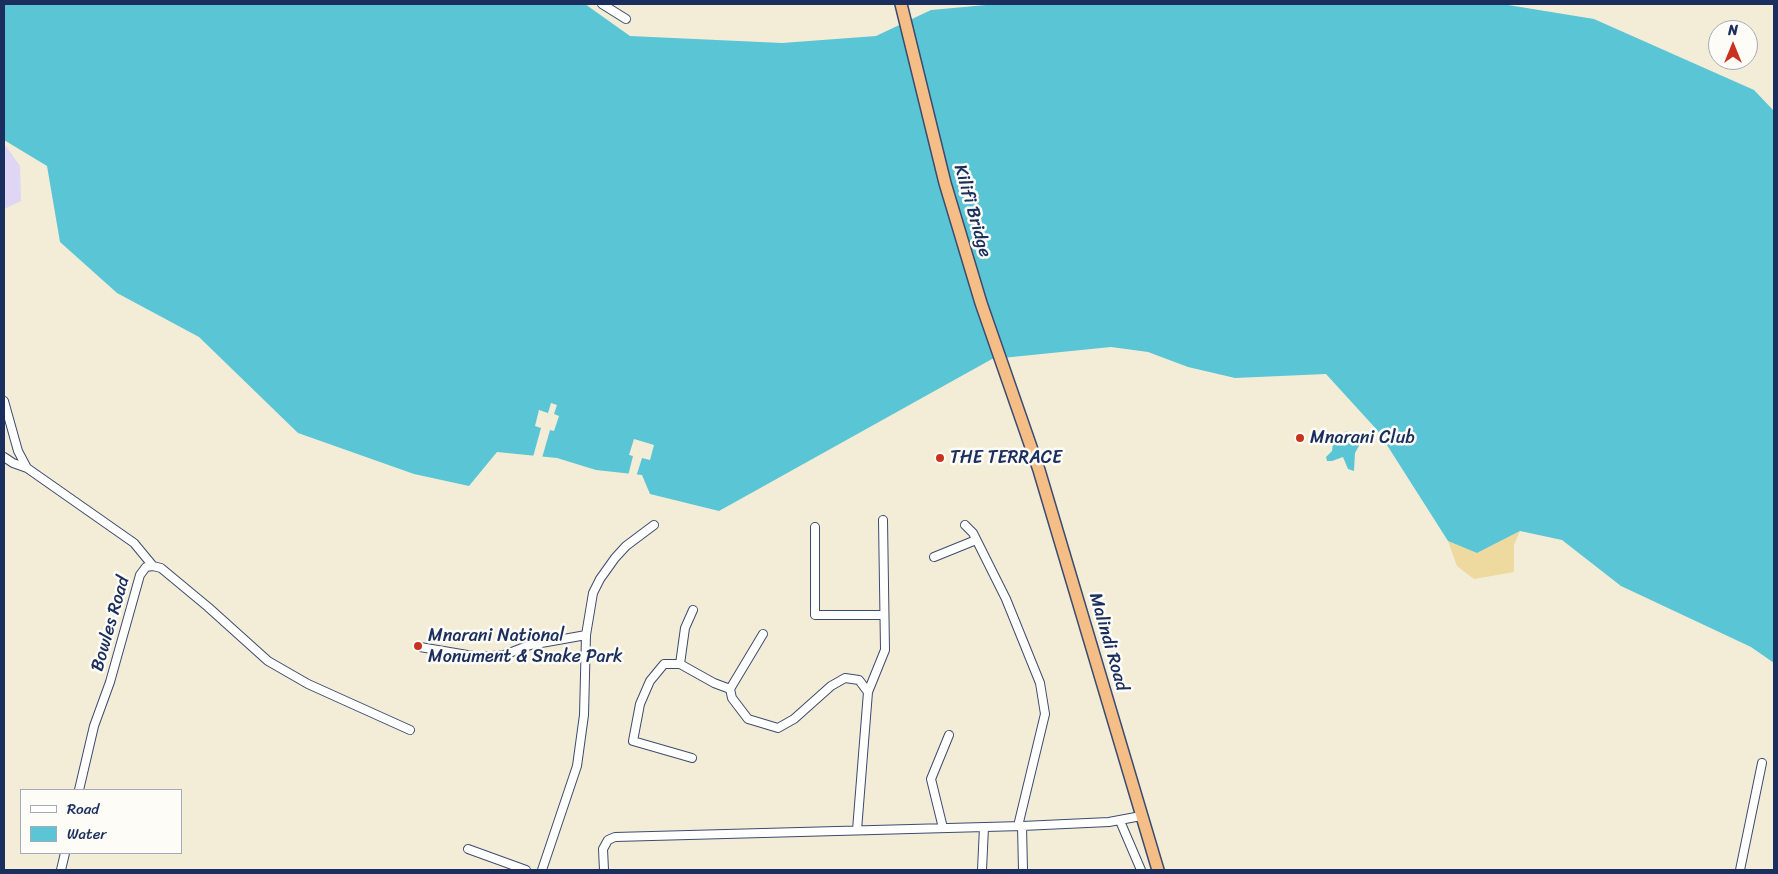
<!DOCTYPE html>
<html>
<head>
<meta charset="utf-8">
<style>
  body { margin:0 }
  #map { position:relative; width:1778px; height:874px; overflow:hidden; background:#f3edd8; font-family:Sriracha,sans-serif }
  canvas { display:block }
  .frame { position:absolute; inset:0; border:5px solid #1b2f5e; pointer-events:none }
  .legend { position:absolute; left:20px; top:789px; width:162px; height:65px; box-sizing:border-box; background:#fdfcf7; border:1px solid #a3aaba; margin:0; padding:6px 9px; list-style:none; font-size:15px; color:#1b2f5e }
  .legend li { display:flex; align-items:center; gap:10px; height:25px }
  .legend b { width:25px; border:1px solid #a3aaba }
  .north { position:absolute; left:1708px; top:20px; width:50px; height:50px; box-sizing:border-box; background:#fdfcf7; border:1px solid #a3aaba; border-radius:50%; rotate:0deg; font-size:14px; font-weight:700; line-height:20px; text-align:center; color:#1b2f5e }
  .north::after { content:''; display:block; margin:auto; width:18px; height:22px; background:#c8321e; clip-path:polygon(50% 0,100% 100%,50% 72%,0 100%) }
</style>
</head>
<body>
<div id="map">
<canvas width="1778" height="874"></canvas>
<div class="frame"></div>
<ul class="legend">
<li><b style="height:6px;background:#fff"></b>Road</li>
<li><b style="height:14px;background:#5ac5d5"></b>Water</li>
</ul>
<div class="north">N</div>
</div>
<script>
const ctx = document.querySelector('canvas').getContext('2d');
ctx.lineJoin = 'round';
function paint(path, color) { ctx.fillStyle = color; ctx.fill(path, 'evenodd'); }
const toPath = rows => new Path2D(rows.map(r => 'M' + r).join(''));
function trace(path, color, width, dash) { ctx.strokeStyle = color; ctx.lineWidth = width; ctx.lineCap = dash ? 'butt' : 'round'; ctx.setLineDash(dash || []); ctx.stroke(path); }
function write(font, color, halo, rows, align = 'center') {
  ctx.font = font + ' Sriracha,sans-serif'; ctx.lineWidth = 5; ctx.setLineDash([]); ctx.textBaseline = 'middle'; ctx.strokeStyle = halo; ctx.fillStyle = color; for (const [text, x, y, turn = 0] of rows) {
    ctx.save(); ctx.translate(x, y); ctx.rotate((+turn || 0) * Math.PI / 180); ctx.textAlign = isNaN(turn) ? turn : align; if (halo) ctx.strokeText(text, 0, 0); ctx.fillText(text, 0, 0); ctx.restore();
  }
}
const built = toPath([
  [6,146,20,166,21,201,4,209,4,147]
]);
const sand = toPath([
  [1520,531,1514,545,1514,572,1474,579,1457,566,1448,541,1477,553]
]);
const water = toPath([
  [4,4,585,4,630,36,782,43,876,36,931,10,997,4,1502,4,1594,19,1754,90,1774,111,1774,663,1751,647,1621,586,1562,540,1520,531,1477,553,1448,541,1378,431,1326,374,1235,378,1188,367,1148,352,1111,347,992,359,719,511,650,494,642,475,596,470,557,458,497,452,469,486,414,474,298,433,199,337,117,293,60,242,47,166,4,140],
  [1346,431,1358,436,1360,444,1355,453,1354,471,1348,469,1343,457,1332,461,1327,461,1326,457,1332,451,1333,443]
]);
const pier = toPath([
  [551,403,557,405,554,414,559,416,554,431,550,430,542,458,533,457,541,428,535,426,539,410,548,413],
  [634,439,654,445,650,460,642,458,636,477,628,476,633,456,629,455]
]);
const minor = toPath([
  [602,4,626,19],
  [4,401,18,451,27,468],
  [4,457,13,463,27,468,134,543,153,566],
  [965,525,973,533,1006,599,1040,683,1045,714,1018,826],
  [815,527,815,615,884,615],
  [934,557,976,540],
  [153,566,161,568,208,607,268,661,308,684,410,730],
  [693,610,685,628,680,664,714,683,730,689,732,698,748,719,778,728,794,719,831,686,845,678,859,680,868,692,857,830],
  [420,647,479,657,504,655,530,645,586,635],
  [680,664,664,664,650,681,640,704,633,741,692,758],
  [730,689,763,634],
  [868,692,885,650,883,520],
  [79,790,94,726,110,682,140,575,146,567,153,566],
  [1120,821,1141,870],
  [1022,826,1023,870],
  [943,828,931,779,949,735],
  [468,849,526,870],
  [61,870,65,853],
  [542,870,577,766,584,715,586,635,593,593,600,579,615,558,626,546,654,525],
  [604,870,603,849,608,840,615,837,1022,826,1109,822,1141,816],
  [982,870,984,827],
  [1740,870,1762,763]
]);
const highway = toPath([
  [901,4,945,183,981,303,1039,470,1158,870]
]);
const markers = [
  [1300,438,5,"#c8321e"],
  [940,458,5,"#c8321e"],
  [418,646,5,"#c8321e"]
];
const streetNames = [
  ["Kilifi Bridge",972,211,74],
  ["Bowles Road",111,624,-74],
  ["Malindi Road",1108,642,74]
];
const poiNames = [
  ["Mnarani Club",1310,438],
  ["THE TERRACE",950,458],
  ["Mnarani National",428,636],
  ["Monument & Snake Park",428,657]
];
paint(built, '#dfd5f5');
paint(sand, '#eeda9e');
paint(water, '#5ac5d5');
paint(pier, '#f3edd8');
trace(minor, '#3b4c70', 10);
trace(highway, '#3b4c70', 14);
trace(minor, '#fff', 8);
trace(highway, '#f6be87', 11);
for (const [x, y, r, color] of markers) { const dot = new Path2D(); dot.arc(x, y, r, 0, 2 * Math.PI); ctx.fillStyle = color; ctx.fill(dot); trace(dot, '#fdfcf7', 2); }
write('18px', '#1b2f5e', '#fdfcf7', streetNames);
write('18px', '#1b2f5e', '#fdfcf7', poiNames, 'left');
</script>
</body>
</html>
